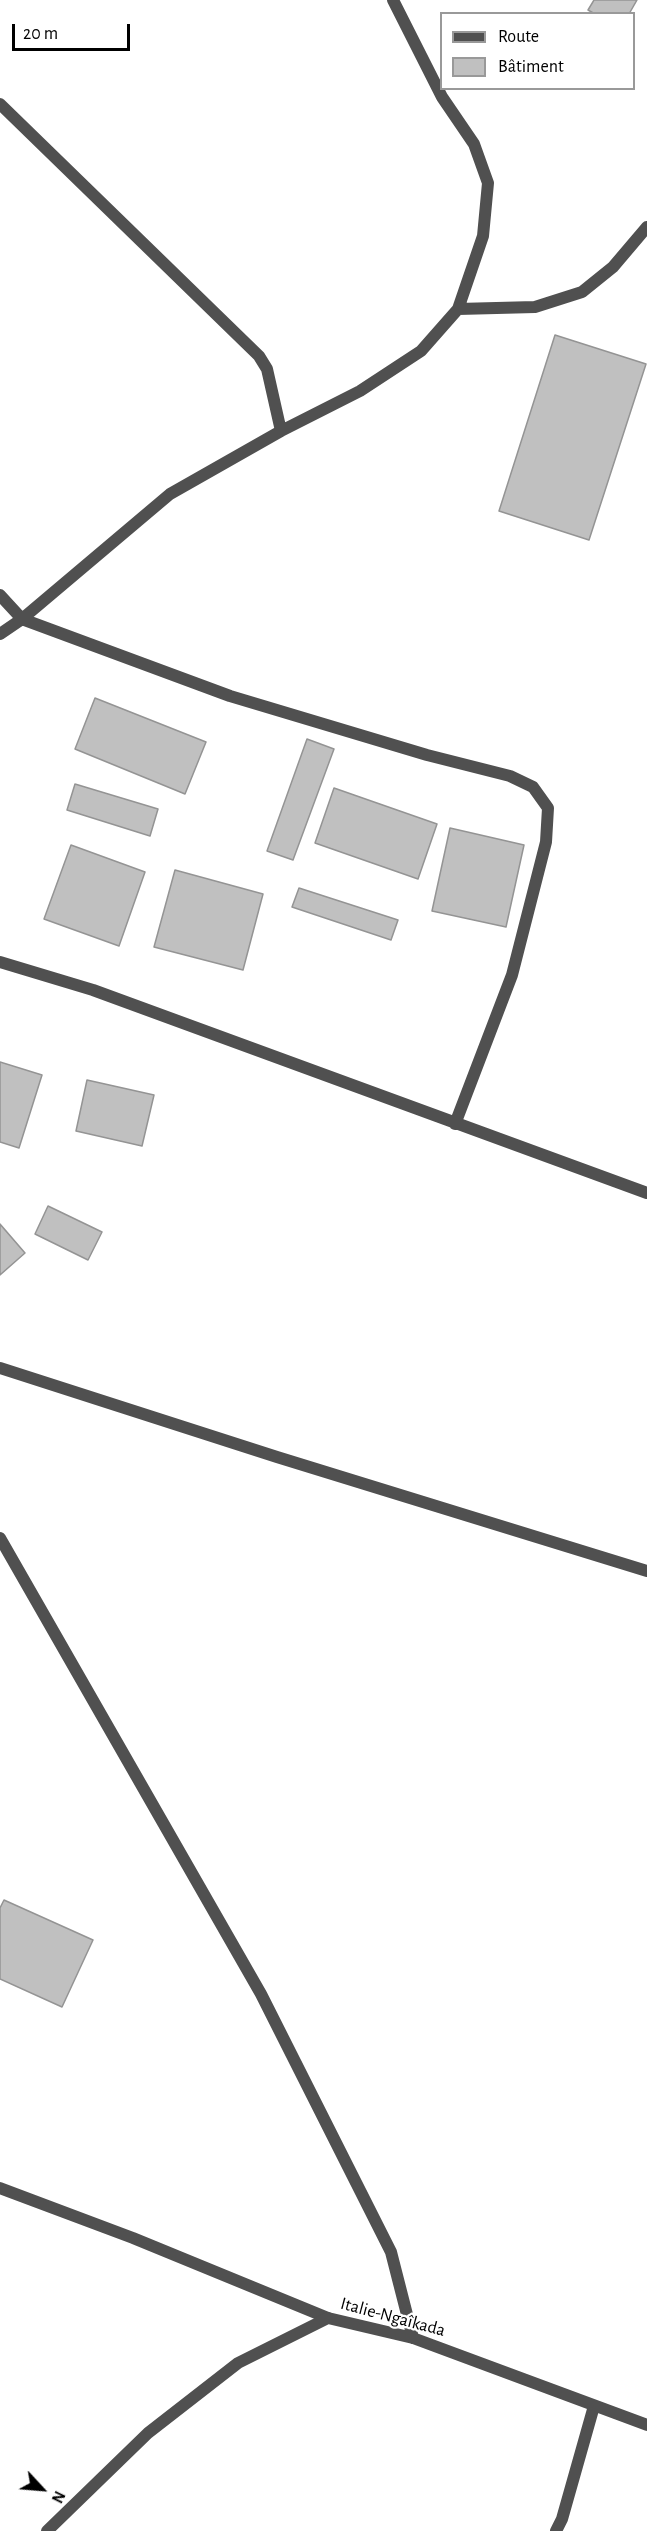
<!DOCTYPE html>
<html>
<head>
<meta charset="utf-8">
<style>
  body { margin:0 }
  #map { position:relative; width:647px; height:2531px; overflow:hidden; background:#fff; font-family:"Alegreya Sans",sans-serif }
  canvas { display:block }
  .legend { position:absolute; left:440px; top:12px; width:195px; height:78px; box-sizing:border-box; background:#fff; border:2px solid #999; margin:0; padding:8px 10px; list-style:none; font-size:18px; color:#000 }
  .legend li { display:flex; align-items:center; gap:12px; height:30px }
  .legend b { width:30px; border:2px solid #999 }
  .north { position:absolute; left:12px; top:2459px; width:60px; height:60px; -webkit-text-stroke:4px #fff; paint-order:stroke; rotate:116deg; font-size:16px; font-weight:700; line-height:24px; text-align:center; color:#000 }
  .north::after { content:''; display:block; margin:auto; width:21px; height:27px; background:#000; clip-path:polygon(50% 0,100% 100%,50% 72%,0 100%) }
  .scale { position:absolute; left:12px; top:24px; width:118px; height:27px; box-sizing:border-box; border:3px solid #000; border-top:0; padding-left:8px; font-size:18px; line-height:21px; white-space:nowrap; color:#000; -webkit-text-stroke:4px #fff; paint-order:stroke }
</style>
</head>
<body>
<div id="map">
<canvas width="647" height="2531"></canvas>
<ul class="legend">
<li><b style="height:8px;background:#505050"></b>Route</li>
<li><b style="height:16px;background:#c0c0c0"></b>Bâtiment</li>
</ul>
<div class="north">N</div>
<div class="scale">20 m</div>
</div>
<script>
const ctx = document.querySelector('canvas').getContext('2d');
ctx.lineJoin = 'round';
function paint(path, color) { ctx.fillStyle = color; ctx.fill(path, 'evenodd'); }
const toPath = rows => new Path2D(rows.map(r => 'M' + r).join(''));
function trace(path, color, width, dash) { ctx.strokeStyle = color; ctx.lineWidth = width; ctx.lineCap = dash ? 'butt' : 'round'; ctx.setLineDash(dash || []); ctx.stroke(path); }
function write(font, color, halo, rows, align = 'center') {
  ctx.font = font + ' "Alegreya Sans",sans-serif'; ctx.lineWidth = 4.5; ctx.setLineDash([]); ctx.textBaseline = 'middle'; ctx.strokeStyle = halo; ctx.fillStyle = color; for (const [text, x, y, turn = 0] of rows) {
    ctx.save(); ctx.translate(x, y); ctx.rotate((+turn || 0) * Math.PI / 180); ctx.textAlign = isNaN(turn) ? turn : align; if (halo) ctx.strokeText(text, 0, 0); ctx.fillText(text, 0, 0); ctx.restore();
  }
}
const building = toPath([
  [594,0,637,0,629,14,595,14,588,10,594,0],
  [555,335,646,364,589,540,499,511,555,335],
  [95,698,206,742,185,794,75,749,95,698],
  [307,739,334,749,293,860,267,851,307,739],
  [75,784,158,809,150,836,67,810,75,784],
  [334,788,437,824,418,879,315,843,334,788],
  [450,828,524,845,506,927,432,911,450,828],
  [71,845,145,872,119,946,44,919,71,845],
  [175,870,263,894,243,970,154,947,175,870],
  [299,888,398,920,391,940,292,907,299,888],
  [0,1062,42,1075,19,1148,0,1142,0,1062],
  [87,1080,154,1095,142,1146,76,1131,87,1080],
  [48,1206,102,1232,88,1260,35,1234,48,1206],
  [0,1224,25,1253,0,1275,0,1224],
  [4,1900,93,1940,62,2007,0,1979,0,1908,4,1900]
]);
const minor = toPath([
  [0,104,259,356,267,369,281,431],
  [458,309,535,307,582,292,613,267,647,227],
  [0,595,22,619,230,696,427,755,510,776,533,787,548,808,546,842,512,975,455,1124],
  [0,634,22,619,170,494,281,431,360,391,421,351,458,309,483,236,488,183,474,144,442,97,393,0],
  [0,962,93,990,647,1193],
  [0,1368,277,1457,647,1571],
  [0,2188,133,2238,328,2318],
  [556,2531,562,2519,594,2406]
]);
const tertiary = toPath([
  [0,1538,261,1994,391,2252,413,2338],
  [47,2531,148,2433,238,2363,328,2318,413,2338,647,2425]
]);
const streetNames = [
  ["Italie-Ngaîkada",393,2317,15]
];
paint(building, '#c0c0c0');
trace(building, '#949494', 1.5);
trace(minor, '#505050', 12);
trace(tertiary, '#505050', 12);
write('18px', '#000', '#fff', streetNames);
</script>
</body>
</html>
